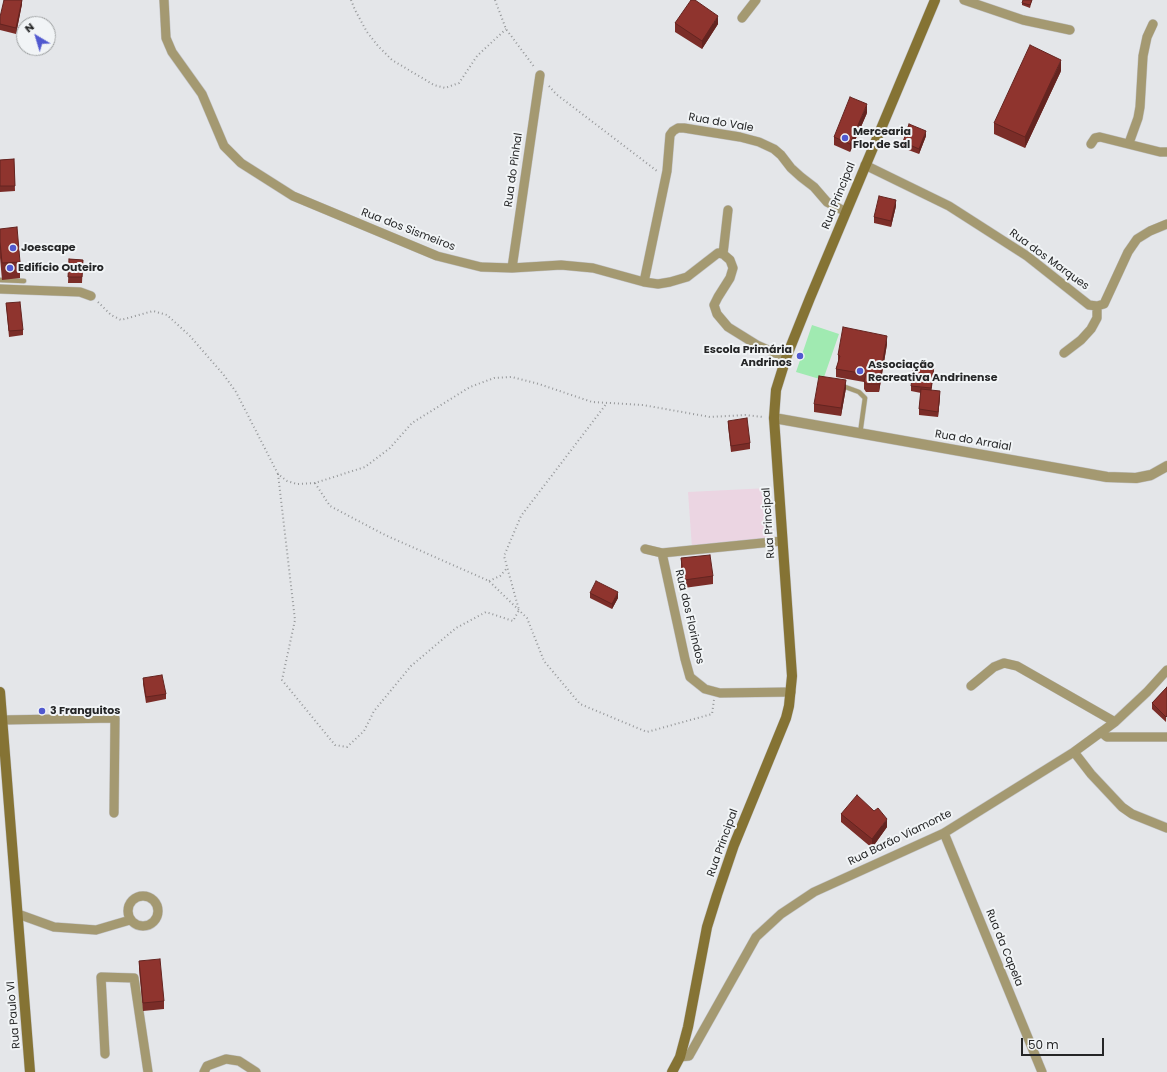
<!DOCTYPE html>
<html>
<head>
<meta charset="utf-8">
<style>
  body { margin:0 }
  #map { position:relative; width:1167px; height:1072px; overflow:hidden; background:#e4e6e9; font-family:Poppins,sans-serif }
  canvas { display:block }
  .north { position:absolute; left:16px; top:16px; width:40px; height:40px; box-sizing:border-box; background:#f1f4f6; border:1px solid #9fa2a3; border-radius:50%; rotate:322deg; font-size:11px; font-weight:700; line-height:16px; text-align:center; color:#252627 }
  .north::after { content:''; display:block; margin:auto; width:14px; height:18px; background:#5159cf; clip-path:polygon(50% 0,100% 100%,50% 72%,0 100%) }
  .scale { position:absolute; left:1021px; top:1038px; width:83px; height:18px; box-sizing:border-box; border:2px solid #252627; border-top:0; padding-left:5px; font-size:12px; line-height:14px; white-space:nowrap; color:#252627; -webkit-text-stroke:3px #f1f4f6; paint-order:stroke }
</style>
</head>
<body>
<div id="map">
<canvas width="1167" height="1072"></canvas>
<div class="north">N</div>
<div class="scale">50 m</div>
</div>
<script>
const ctx = document.querySelector('canvas').getContext('2d');
ctx.lineJoin = 'round';
function paint(path, color) { ctx.fillStyle = color; ctx.fill(path, 'evenodd'); }
const toPath = rows => new Path2D(rows.map(r => 'M' + r).join(''));
function trace(path, color, width, dash) { ctx.strokeStyle = color; ctx.lineWidth = width; ctx.lineCap = dash ? 'butt' : 'round'; ctx.setLineDash(dash || []); ctx.stroke(path); }
function write(font, color, halo, rows, align = 'center') {
  ctx.font = font + ' Poppins,sans-serif'; ctx.lineWidth = 4; ctx.setLineDash([]); ctx.textBaseline = 'middle'; ctx.strokeStyle = halo; ctx.fillStyle = color; for (const [text, x, y, turn = 0] of rows) {
    ctx.save(); ctx.translate(x, y); ctx.rotate((+turn || 0) * Math.PI / 180); ctx.textAlign = isNaN(turn) ? turn : align; if (halo) ctx.strokeText(text, 0, 0); ctx.fillText(text, 0, 0); ctx.restore();
  }
}
const education = toPath([
  [769,488,773,540,692,548,688,492]
]);
const green = toPath([
  [812,325,839,334,823,380,796,372]
]);
const path = toPath([
  [351,0,355,10,367,32,378,46,392,60,434,85,445,88,459,83,477,56,506,29],
  [495,0,506,29,535,68],
  [549,86,556,94,657,171],
  [98,302,111,315,121,320,153,311,167,315,189,335,223,374,236,392,278,474,287,481,297,484,315,483,365,467,390,448,412,423,470,387,494,378,512,377,539,384,592,402,643,405,710,417,745,415,763,417],
  [278,474,295,620,282,680,335,745,347,747,364,731,374,711,411,666,456,628,486,612,513,621,519,610,504,556,521,516,607,403],
  [315,483,330,506,385,535,489,581,527,618,544,661,580,704,647,732,712,714,714,700],
  [489,581,500,576,507,568]
]);
const service = toPath([
  [0,280,24,281],
  [840,385,859,392,865,398,860,434]
]);
const minor = toPath([
  [164,0,166,38,172,52,202,94,224,146,241,163,293,196,437,256,481,267,512,268,561,265,593,268,644,282,658,284,670,282,687,277,718,253,723,254,730,260,733,268,730,278,718,297,714,305,717,314,728,327,757,345,786,358],
  [964,0,1023,20,1070,30],
  [742,18,756,0],
  [1129,143,1138,118,1140,107,1143,56,1147,37,1153,24],
  [1091,144,1095,138,1100,137,1160,152,1167,152],
  [865,165,949,206,1027,256,1089,305,1097,306,1104,304,1128,252,1137,239,1150,231,1167,224],
  [723,254,728,210],
  [512,268,540,75],
  [644,282,667,171,670,135,673,131,678,128,684,128,740,137,759,142,774,149,781,155,791,168,801,177,814,187,827,202,846,212],
  [0,289,80,292,91,296],
  [1064,353,1081,340,1091,329,1097,318,1097,306],
  [645,549,662,553,782,541],
  [662,553,685,659,690,677,705,689,720,693,791,692],
  [971,686,994,667,1004,663,1017,666,1115,722],
  [2,720,115,718,114,813],
  [1101,732,1107,737,1167,737],
  [1074,752,1091,774,1122,807,1132,814,1167,828],
  [944,833,1042,1072],
  '128 911a15 15 0 1 1 30 0a15 15 0 1 1-30 0Z',
  [18,914,54,927,96,930,130,920],
  [105,1054,101,977,134,978,148,1072],
  [680,1057,689,1056,756,937,781,914,814,892,944,833,1074,752,1115,722,1147,692,1167,670],
  [204,1072,207,1066,226,1059,239,1061,256,1072]
]);
const tertiary = toPath([
  [774,418,1107,477,1136,478,1151,475,1167,466]
]);
const secondary = toPath([
  [0,692,30,1072],
  [672,1072,680,1057,688,1027,707,927,717,895,734,845,786,718,789,706,792,676,774,418,776,390,786,358,810,298,935,0]
]);
const wall = toPath([
  [22,0,22,4,16,34,0,30,0,17],
  [1032,0,1030,8,1022,5,1022,3],
  [675,23,718,24,702,49,675,32],
  [1061,71,1025,148,994,134,994,123],
  [867,113,850,152,834,145,834,137],
  [926,136,919,154,903,148,903,142],
  [14,159,15,191,0,192,0,160],
  [896,206,891,227,874,223,874,217],
  [0,229,20,262,20,278,2,280,0,258],
  [69,259,83,260,82,283,68,283],
  [6,303,23,330,23,335,9,337],
  [887,344,879,392,866,392,864,389,864,382,836,377,836,369,838,363,838,355],
  [934,372,931,390,940,397,938,417,919,415,919,409,921,393,911,391,911,386],
  [846,388,841,416,814,412,814,404],
  [728,421,750,443,750,449,731,452,728,426],
  [681,558,713,576,713,584,684,588,681,567],
  [590,593,618,598,612,609,590,598],
  [143,678,166,694,166,699,146,703,143,684],
  [1167,687,1166,722,1152,709,1152,703],
  [841,814,887,827,872,848,841,822],
  [139,961,164,1001,164,1009,143,1011,139,969]
]);
const shadedWall = toPath([
  [22,0,22,4,16,34,16,28],
  [718,16,718,24,702,49,702,41],
  [1061,60,1061,71,1025,148,1025,137],
  [867,104,867,113,850,152,850,144],
  [926,131,926,136,919,154,919,149],
  [896,200,896,206,891,227,891,221],
  [887,336,887,344,879,392,879,384],
  [934,366,934,372,931,394,931,388],
  [846,380,846,388,841,416,841,408],
  [940,391,940,397,938,417,938,412],
  [618,592,618,598,612,609,612,604],
  [887,819,887,827,872,848,872,839]
]);
const building = toPath([
  [4,0,22,0,16,28,0,24,0,17,4,0],
  [691,0,695,0,718,16,702,41,675,23,691,0],
  [1023,0,1032,0,1030,5,1022,3,1023,0],
  [1030,45,1061,60,1025,137,994,123,1030,45],
  [850,97,867,104,850,144,834,137,850,97],
  [909,124,926,131,919,149,903,142,909,124],
  [14,159,15,186,0,186,0,160,14,159],
  [879,196,896,200,891,221,874,217,879,196],
  [17,227,20,262,2,263,0,242,0,229,17,227],
  [69,259,83,260,82,277,68,277,69,259],
  [20,302,23,330,9,331,6,303,20,302],
  [843,327,887,336,879,384,866,384,864,381,866,374,836,369,840,356,838,355,843,327],
  [914,364,934,366,931,388,911,386,914,364],
  [819,376,846,380,841,408,814,404,819,376],
  [921,389,940,391,938,412,919,409,921,389],
  [747,418,750,443,731,446,728,421,747,418],
  [710,555,713,576,684,580,681,558,710,555],
  [596,581,618,592,612,604,590,593,596,581],
  [162,675,166,694,146,697,143,678,162,675],
  [1167,687,1167,716,1166,717,1152,703,1167,687],
  [857,795,874,811,878,808,887,819,872,839,841,814,857,795],
  [160,959,164,1001,143,1003,139,961,160,959]
]);
const markers = [
  [845,138,4,"#5159cf"],
  [13,248,4,"#5159cf"],
  [10,268,4,"#5159cf"],
  [800,356,4,"#5159cf"],
  [860,371,4,"#5159cf"],
  [42,711,4,"#5159cf"]
];
const streetNames = [
  ["Rua do Vale",721,123,10],
  ["Rua do Pinhal",514,170,-82],
  ["Rua Principal",839,196,-68],
  ["Rua dos Sismeiros",408,230,21],
  ["Rua dos Marques",1049,260,36],
  ["Rua do Arraial",973,441,10],
  ["Rua Principal",769,523,-94],
  ["Rua dos Florindos",689,617,77],
  ["Rua Barão Viamonte",900,838,-26],
  ["Rua Principal",723,843,-70],
  ["Rua da Capela",1004,948,68],
  ["Rua Paulo VI",14,1015,-95]
];
const poiNames = [
  ["Mercearia",853,132],
  ["Flor de Sal",853,145],
  ["Joescape",21,248],
  ["Edifício Outeiro",18,268],
  ["Escola Primária",792,350,"right"],
  ["Andrinos",792,363,"right"],
  ["Associação",868,365],
  ["Recreativa Andrinense",868,378],
  ["3 Franguitos",50,711]
];
paint(education, '#ebd5e2');
paint(green, '#a0eab1');
trace(service, '#c2c3c6', 5.5);
trace(minor, '#c2c3c6', 10);
trace(tertiary, '#c2c3c6', 11);
trace(secondary, '#c2c3c6', 11);
trace(path, '#96989a', 2, [1, 3]);
trace(service, '#a49971', 4.5);
trace(minor, '#a49971', 9);
trace(tertiary, '#a49971', 10);
trace(secondary, '#857334', 10);
paint(wall, '#7b2d28');
paint(shadedWall, '#642420');
paint(building, '#8f342e');
trace(building, '#642420', 1);
for (const [x, y, r, color] of markers) { const dot = new Path2D(); dot.arc(x, y, r, 0, 2 * Math.PI); ctx.fillStyle = color; ctx.fill(dot); trace(dot, '#f1f4f6', 1.5); }
write('11px', '#252627', '#f1f4f6', streetNames);
write('bold 11px', '#252627', '#f1f4f6', poiNames, 'left');
</script>
</body>
</html>
